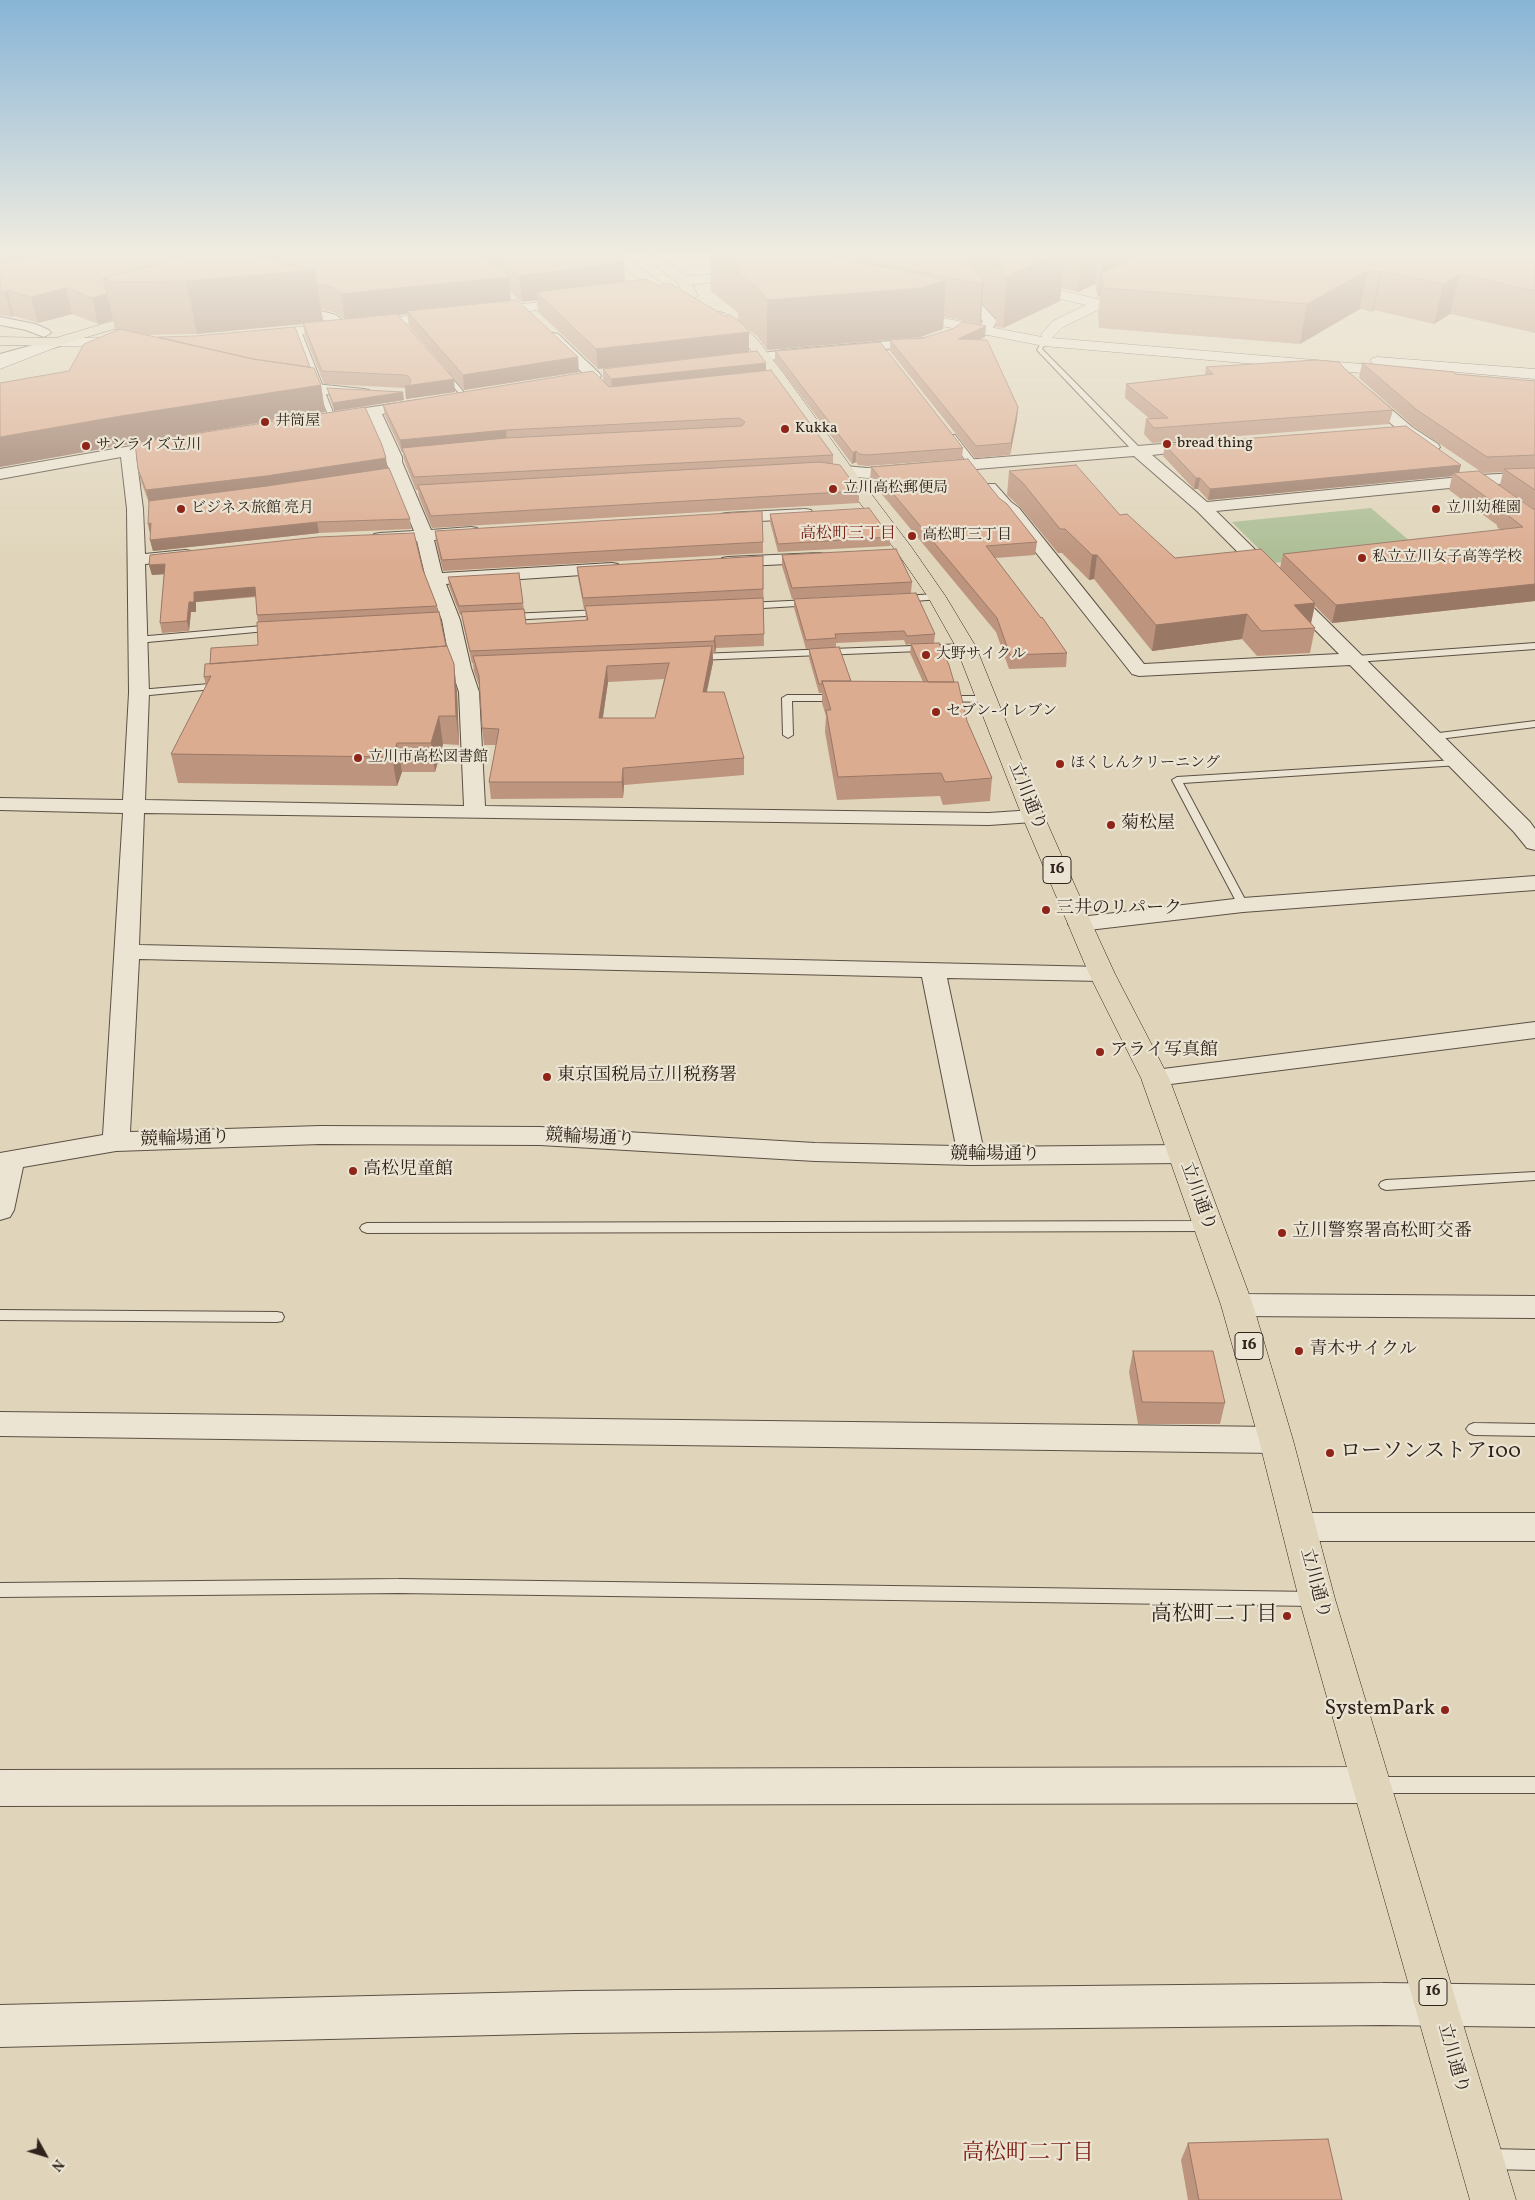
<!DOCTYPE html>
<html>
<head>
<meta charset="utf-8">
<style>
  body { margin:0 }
  #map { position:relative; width:1535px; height:2200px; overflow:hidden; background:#e0d5bb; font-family:Vollkorn,serif }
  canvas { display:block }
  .north { position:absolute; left:20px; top:2130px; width:50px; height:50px; -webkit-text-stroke:4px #ebe4d3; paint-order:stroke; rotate:129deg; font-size:14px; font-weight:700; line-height:20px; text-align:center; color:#30231c }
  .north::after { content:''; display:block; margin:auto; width:18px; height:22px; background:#30231c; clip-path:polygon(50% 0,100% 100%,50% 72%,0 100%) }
</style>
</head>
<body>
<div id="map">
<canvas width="1535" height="2200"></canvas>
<div class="north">N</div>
</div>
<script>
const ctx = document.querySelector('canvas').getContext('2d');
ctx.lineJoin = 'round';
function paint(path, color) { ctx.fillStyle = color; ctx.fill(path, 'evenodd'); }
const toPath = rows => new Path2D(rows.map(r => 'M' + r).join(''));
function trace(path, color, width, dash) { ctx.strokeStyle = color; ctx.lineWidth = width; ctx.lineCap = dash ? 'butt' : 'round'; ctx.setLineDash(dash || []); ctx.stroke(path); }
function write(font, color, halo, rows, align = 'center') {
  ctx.font = font + ' Vollkorn,"Noto Serif JP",serif'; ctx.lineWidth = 4.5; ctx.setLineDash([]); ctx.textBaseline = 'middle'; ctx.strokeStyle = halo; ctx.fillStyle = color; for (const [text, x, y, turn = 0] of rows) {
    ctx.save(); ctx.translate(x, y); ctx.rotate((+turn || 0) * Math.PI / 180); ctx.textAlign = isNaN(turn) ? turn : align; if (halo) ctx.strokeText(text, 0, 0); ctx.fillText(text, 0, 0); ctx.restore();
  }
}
const green = toPath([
  [1371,508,1418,548,1273,563,1232,522]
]);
const service = toPath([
  [296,330,301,331,336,420,329,418,296,330],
  [1046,334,1051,335,1042,349,1141,449,1141,453,1135,453,1037,350,1046,334],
  [442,371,446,371,467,396,467,398,463,398,442,373,442,371],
  [949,435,955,435,976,462,976,466,970,466,949,439,949,435],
  [937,594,940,595,940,599,901,602,897,599,901,596,937,594],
  [811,600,814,601,814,605,746,609,742,606,746,603,811,600],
  [602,610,606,613,605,615,509,620,505,617,509,614,602,610],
  [274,625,277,626,277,630,137,643,133,640,137,637,274,625],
  [1535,643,1535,649,1356,662,1351,659,1356,656,1535,643],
  [966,644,970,647,969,649,698,660,693,657,698,654,966,644],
  [221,683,226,686,224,688,139,696,134,693,139,690,221,683],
  [787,695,838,695,843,698,838,701,792,701,793,735,788,738,783,735,782,698,787,695],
  [945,696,987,696,992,699,987,702,942,701,942,697,945,696],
  [1535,721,1535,727,1431,740,1426,737,1431,734,1535,721],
  [1456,760,1461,763,1459,765,1183,783,1248,905,1243,908,1238,905,1172,780,1177,777,1456,760],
  [1535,1172,1535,1180,1386,1190,1381,1188,1379,1185,1381,1182,1386,1180,1535,1172],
  [1208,1221,1213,1223,1215,1226,1213,1229,1208,1231,367,1233,362,1231,360,1228,362,1225,367,1223,1208,1221],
  [0,1310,277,1312,282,1313,284,1317,282,1321,277,1322,0,1320,0,1310],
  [1474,1423,1535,1424,1535,1436,1474,1435,1469,1433,1466,1429,1469,1425,1474,1423],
  [399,1579,1315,1592,1321,1594,1323,1599,1321,1604,1315,1606,399,1593,0,1597,0,1583,399,1579],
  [1374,1777,1535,1777,1535,1793,1374,1793,1368,1791,1365,1785,1368,1779,1374,1777],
  [1488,2149,1535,2150,1535,2170,1488,2169,1481,2166,1478,2159,1481,2152,1488,2149]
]);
const minor = toPath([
  [956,281,961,282,997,321,989,334,984,335,977,331,983,321,950,285,956,281],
  [287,302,336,315,349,326,347,329,337,329,326,321,282,309,280,306,287,302],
  [0,317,35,324,49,330,51,333,44,337,26,330,0,325,0,317],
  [553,333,558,334,599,373,601,376,599,379,589,379,548,340,546,337,548,334,553,333],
  [926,338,931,339,933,342,931,345,784,358,736,365,729,361,736,357,784,350,926,338],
  [55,339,62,343,60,346,0,362,0,354,55,339],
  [286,381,364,389,369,390,371,393,369,396,364,397,322,394,281,388,279,385,281,382,286,381],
  [1365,390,1370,391,1412,427,1438,444,1440,447,1438,450,1426,450,1402,433,1360,397,1358,394,1360,391,1365,390],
  [418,400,423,401,425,404,423,407,382,414,402,457,402,462,431,530,471,527,477,528,479,532,477,536,471,537,434,540,442,573,612,563,618,564,621,568,618,572,612,573,446,584,460,620,471,668,479,692,485,806,989,813,1033,810,1041,811,1044,816,1041,821,1033,822,989,825,144,813,139,945,1102,967,1111,969,1114,974,1111,979,1102,981,947,978,983,1147,1182,1145,1192,1147,1196,1154,1192,1161,1182,1163,971,1165,815,1161,540,1145,320,1144,116,1151,23,1167,14,1210,10,1217,0,1220,0,1153,103,1135,123,813,0,810,0,798,123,800,129,693,127,509,121,457,0,479,0,469,171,439,176,441,179,444,176,447,136,455,143,509,145,554,185,550,191,551,194,555,191,559,185,560,145,564,149,693,145,800,464,806,459,692,451,668,442,620,426,579,417,541,380,543,374,542,371,538,374,534,380,533,414,531,386,462,386,457,368,417,333,423,328,421,325,418,328,415,333,413,418,400],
  [139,959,922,977,956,1146,815,1143,540,1127,320,1126,130,1132,139,959],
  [1199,441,1204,443,1207,446,1204,449,1152,455,1207,502,1480,475,1535,472,1535,482,1480,485,1216,511,1530,822,1535,829,1535,850,1527,848,1514,832,1350,665,1139,676,1132,674,1007,516,999,510,983,490,981,487,983,484,995,484,1011,502,1019,508,1144,664,1339,654,1197,511,1134,456,867,478,845,476,839,474,837,471,839,468,845,466,867,468,1199,441],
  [805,509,811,510,813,514,811,518,727,523,721,522,719,518,721,514,727,513,805,509],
  [819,553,825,554,828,558,825,562,728,567,722,566,719,562,722,558,728,557,819,553],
  [1535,876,1535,890,1243,912,1080,931,1072,929,1068,924,1072,919,1080,917,1243,898,1535,876],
  [1535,1022,1535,1038,1155,1086,1146,1084,1142,1078,1146,1072,1155,1070,1535,1022],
  [1237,1294,1535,1296,1535,1318,1237,1316,1227,1313,1222,1305,1227,1297,1237,1294],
  [0,1412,1276,1427,1287,1431,1292,1440,1287,1449,1276,1453,0,1436,0,1412],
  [1299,1513,1535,1513,1535,1541,1299,1541,1287,1537,1282,1527,1287,1517,1299,1513],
  [1372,1767,1385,1773,1391,1785,1385,1797,1372,1803,0,1806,0,1770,1372,1767],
  [1383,1983,1535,1985,1535,2027,1383,2025,576,2033,0,2047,0,2005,576,1991,1383,1983]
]);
const tertiary = toPath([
  [717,274,747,277,754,281,747,285,717,282,684,285,677,281,684,277,717,274],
  [1026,282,1097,299,1106,296,1113,300,1104,307,1063,327,1052,338,1374,365,1370,361,1372,358,1377,357,1535,369,1535,379,1401,367,1404,371,1402,374,1397,376,1044,346,906,319,899,315,906,311,1042,337,1041,335,1053,321,1086,305,1021,289,1019,286,1021,283,1026,282],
  [575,298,580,299,582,302,580,305,488,316,481,312,488,308,575,298],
  [446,312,451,313,453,316,451,319,259,339,252,335,259,331,446,312],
  [57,338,124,338,129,339,131,342,129,345,124,346,59,346,0,369,0,360,57,338]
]);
const primary = toPath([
  [608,255,623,255,666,286,681,290,678,283,643,255,658,255,689,278,698,296,691,300,656,292,608,255],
  [149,310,156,314,154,317,57,346,0,345,0,337,56,338,149,310],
  [720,312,725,313,756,338,784,374,851,467,912,548,946,597,976,647,1044,816,1092,924,1115,974,1169,1078,1253,1305,1293,1440,1335,1599,1516,2200,1470,2200,1299,1599,1259,1440,1221,1305,1141,1078,1089,974,1068,924,1022,816,956,647,928,597,899,555,839,475,774,380,746,344,715,319,713,316,715,313,720,312]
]);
const wall = toPath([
  [0,255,615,255,624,262,625,282,738,320,738,313,711,291,710,255,1535,255,1535,333,1450,314,1434,324,1374,310,1372,312,1360,309,1300,344,1099,328,1098,312,1100,296,1098,297,1095,284,1078,292,1061,288,1060,301,1003,328,996,327,996,318,982,302,981,321,979,324,944,317,943,329,920,337,767,350,757,336,747,329,749,352,598,369,538,312,537,300,522,302,510,292,511,300,579,372,464,390,409,326,407,314,397,315,455,392,406,399,405,388,324,384,305,336,303,324,197,334,146,335,310,367,321,385,325,412,189,434,387,469,410,519,411,529,319,533,153,551,150,540,151,534,149,503,141,482,138,469,135,443,0,467,69,371,115,331,113,320,98,324,72,314,38,323,14,316,12,317,0,315],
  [321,309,336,313,344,319,323,321],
  [985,337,979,339,1018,407,1017,419,1010,455,975,458,890,351,890,340],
  [775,351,963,448,962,459,867,466,858,465,856,462,852,464,775,361],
  [766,363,766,371,833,455,833,464,859,491,859,503,432,528,419,497,418,490,416,490,404,460,403,452,402,452,385,416,383,405,609,387,603,381,603,369],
  [1362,363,1455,374,1535,381,1535,601,1332,623,1315,606,1311,623,1315,628,1310,653,1257,656,1242,639,1152,651,1094,579,1089,580,1062,553,1058,553,1020,507,1007,495,1009,471,1120,515,1175,558,1280,568,1283,554,1501,530,1497,527,1497,525,1449,490,1452,476,1208,500,1198,489,1194,489,1163,456,1165,445,1461,465,1459,473,1500,485,1503,472,1483,473,1413,426,1359,378],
  [1508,491,1534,509,1533,509],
  [1206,367,1345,369,1393,410,1389,424,1152,443,1144,434,1146,419,1150,419,1125,398,1126,384,1205,375],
  [327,388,404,400,334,411,329,396],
  [871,467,999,498,1037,542,1035,555,995,558,1067,653,1066,667,1009,669,996,632,870,480],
  [770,514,890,537,890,546,778,552,770,522],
  [435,531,763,542,763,553,443,571,436,542],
  [782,555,912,582,911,593,792,599,782,566],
  [763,556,764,646,716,648,715,653,713,653,713,662,707,692,744,758,744,775,624,785,623,798,491,799,489,782,496,745,484,745,482,728,480,688,474,672,473,663,472,663,463,624,462,614,460,615,449,586,448,577,523,603,526,624,586,620,585,609,584,609,578,578,577,567],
  [664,679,655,718,603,718,608,682],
  [149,565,423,570,437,606,438,612,457,692,459,745,443,744,435,772,402,772,397,786,178,783,171,754,206,686,204,677,210,664,258,645,258,622,257,615,256,597,196,602,196,612,191,612,189,631,162,633,160,623,164,574,152,575],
  [794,599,935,634,934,643,954,682,967,721,992,778,990,801,943,805,940,796,837,800,825,732,826,716,822,703,822,693,819,693,809,658,809,649,851,681,923,682,910,653,911,644,906,645,904,640,836,643,836,648,806,649,794,608],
  [1133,1351,1225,1403,1220,1424,1138,1424,1129,1372],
  [1188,2143,1342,2200,1188,2200,1181,2160]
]);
const shadedWall = toPath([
  [0,255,128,255,0,277],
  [244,255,335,255,315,270,323,322,197,334,186,281],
  [1053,255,1065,255,1060,301,1003,328,1007,276],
  [1081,255,1098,255,1095,284,1078,292],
  [1108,255,1160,255,1102,273,1100,296,1098,297,1102,258],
  [624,262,625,288,536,292,537,300,522,302,519,276],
  [1368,270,1360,309,1300,344,1307,304],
  [1382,271,1374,310,1372,312,1380,272],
  [1460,274,1450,314,1434,324,1443,284],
  [509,277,511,303,407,311,407,314,345,320,341,294],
  [946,280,943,329,920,337,767,350,767,300],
  [984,281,981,321,979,324,982,284],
  [66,288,72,314,38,323,31,297],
  [7,290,14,316,12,317,5,292],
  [107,294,113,320,98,324,92,298],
  [986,326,985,337,958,350,958,339],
  [749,332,749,352,598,369,596,349],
  [578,357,579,372,464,390,463,375],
  [766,363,766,375,612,391,611,379],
  [454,379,455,392,406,399,405,386],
  [321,385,325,412,128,444,0,467,0,437,121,416],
  [403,392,404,400,334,411,333,403],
  [1018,407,1017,419,1010,455,1011,443],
  [506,430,507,442,402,448,403,452,402,452,400,440],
  [856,451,856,462,852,464,853,453],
  [386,458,388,471,149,503,146,490],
  [1461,465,1458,476,1453,473,1452,476,1208,500,1210,489],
  [1196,478,1200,478,1198,489,1194,489],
  [317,522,319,533,153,551,150,540],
  [151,523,154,534,150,534,148,524],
  [1092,555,1097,555,1094,579,1089,580],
  [165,564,167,574,152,575,149,565],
  [1535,584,1535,601,1332,623,1336,605],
  [255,587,257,596,196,602,196,612,191,612,189,631,187,621,189,602,194,592],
  [1315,603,1310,628,1294,605],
  [1247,614,1242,639,1152,651,1156,625],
  [715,636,716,648,715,653,714,641],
  [712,646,713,662,703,708,703,692],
  [454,664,457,692,459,745,456,716],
  [607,666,608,682,600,735,599,718],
  [439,716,443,744,435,772,431,743],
  [397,743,402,772,397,786,392,757],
  [623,768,624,785,623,798,622,782]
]);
const building = toPath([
  [44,255,165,255,177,258,103,278,107,294,92,298,66,288,31,297,7,290,5,292,0,291,0,263,44,255],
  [189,255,251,255,315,270,186,281,114,282,103,278,189,255],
  [288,255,482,255,509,277,341,294,333,287,317,284,315,270,271,260,288,255],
  [495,255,615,255,624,262,519,276,495,255],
  [725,255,825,255,946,280,922,288,767,300,757,287,737,273,741,268,725,255],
  [837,255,959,255,984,281,982,284,951,278,837,255],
  [990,255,1053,255,1007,276,1000,274,1003,268,990,255],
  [1102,255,1108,255,1102,258,1102,255],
  [1140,255,1535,255,1535,291,1460,274,1443,284,1382,271,1380,272,1368,270,1307,304,1104,288,1102,273,1140,255],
  [646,279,659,286,669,283,727,317,729,314,744,325,749,332,596,349,536,292,646,279],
  [517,300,578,357,463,375,407,311,517,300],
  [397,314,454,379,405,386,409,385,411,380,408,376,403,375,322,371,303,323,397,314],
  [963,322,986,326,958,339,987,340,1018,407,1011,443,976,446,890,340,923,338,952,329,963,322],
  [295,327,310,367,253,359,158,337,195,336,295,327],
  [120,329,253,359,314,368,321,385,121,416,0,437,0,383,69,371,84,344,120,329],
  [880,342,963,448,867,455,859,454,856,451,853,453,775,351,880,342],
  [757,351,766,363,611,379,603,369,757,351],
  [1316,360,1339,362,1345,369,1393,410,1154,428,1146,419,1168,418,1126,384,1213,374,1206,367,1316,360],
  [1362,363,1454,372,1455,374,1535,381,1535,455,1487,457,1417,410,1362,363],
  [771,370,833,455,414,477,402,448,506,438,742,426,745,422,739,418,506,430,400,440,383,405,593,371,609,387,771,370],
  [327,388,403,392,333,403,327,388],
  [365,407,382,445,386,458,266,476,146,490,138,469,135,443,365,407],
  [1406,426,1461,465,1210,489,1200,478,1196,478,1165,445,1406,426],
  [968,459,999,498,1007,504,1037,542,986,546,1041,618,1042,617,1067,653,1010,655,997,618,871,467,968,459],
  [820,462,840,465,859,491,431,516,418,485,820,462],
  [1076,465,1120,515,1127,514,1175,558,1261,549,1315,603,1294,605,1315,628,1261,631,1247,614,1156,625,1097,555,1092,555,1065,529,1060,529,1023,483,1009,471,1076,465],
  [389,468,410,519,317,522,150,540,151,523,148,524,149,501,267,486,389,468],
  [1535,468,1535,490,1504,469,1535,468],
  [1479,471,1533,509,1535,509,1535,584,1336,605,1283,554,1523,527,1501,510,1504,510,1453,473,1479,471],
  [869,508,890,537,778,544,770,514,869,508],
  [762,511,763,542,442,560,435,531,762,511],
  [414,533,423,570,437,606,257,615,255,587,194,592,194,602,189,602,187,621,160,623,165,564,149,565,150,555,318,537,414,533],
  [896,549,912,582,792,588,782,555,896,549],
  [763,556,763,589,583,598,577,567,763,556],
  [519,573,523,603,459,606,448,577,519,573],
  [916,593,935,634,907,636,904,631,835,634,836,638,806,640,794,599,916,593],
  [763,598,764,634,715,636,714,641,470,651,461,612,524,609,526,624,588,620,585,606,763,598],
  [439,612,446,646,210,664,211,648,258,645,257,622,439,612],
  [939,643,949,665,954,682,928,682,911,644,939,643],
  [447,646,454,664,456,716,439,716,431,743,397,743,392,757,171,754,211,676,204,677,205,664,447,646],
  [712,646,703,692,724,692,744,758,623,768,622,782,489,782,499,729,482,728,479,676,473,656,712,646],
  [669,663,655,718,599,718,607,666,669,663],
  [839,647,851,681,822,681,822,684,819,684,809,649,839,647],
  [822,681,958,682,967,721,992,778,945,782,941,773,838,777,826,710,831,710,822,681],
  [1133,1351,1213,1351,1225,1403,1142,1402,1133,1351],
  [1328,2139,1342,2200,1199,2200,1188,2143,1328,2139]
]);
const markers = [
  [265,422,5,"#8f2418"],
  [785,429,5,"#8f2418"],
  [1167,444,5,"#8f2418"],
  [86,446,5,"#8f2418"],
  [833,489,5,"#8f2418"],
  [181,509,5,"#8f2418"],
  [1436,509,5,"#8f2418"],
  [912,536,5,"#8f2418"],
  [1362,558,5,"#8f2418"],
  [926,655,5,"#8f2418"],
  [936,712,5,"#8f2418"],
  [358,758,5,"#8f2418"],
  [1060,764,5,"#8f2418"],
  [1111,825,5,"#8f2418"],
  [1046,910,5,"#8f2418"],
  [1100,1052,5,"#8f2418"],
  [547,1077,5,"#8f2418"],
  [353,1171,5,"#8f2418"],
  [1282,1233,5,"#8f2418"],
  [1299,1351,5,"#8f2418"],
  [1330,1453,5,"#8f2418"],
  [1287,1616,5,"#8f2418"],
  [1445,1710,5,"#8f2418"]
];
const farPoinames = [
  ["井筒屋",275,422],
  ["Kukka",795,429],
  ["bread thing",1177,444],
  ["サンライズ立川",96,446],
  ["立川高松郵便局",843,489],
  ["ビジネス旅館 亮月",191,509],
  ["立川幼稚園",1446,509],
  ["高松町三丁目",922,536],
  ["私立立川女子高等学校",1372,558],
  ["大野サイクル",936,655],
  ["セブン-イレブン",946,712],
  ["立川市高松図書館",368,758],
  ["ほくしんクリーニング",1070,764]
];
const farNeighbourhoodnames = [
  ["高松町三丁目",848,535]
];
const shields = [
  [1057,870,28],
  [1249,1346,28],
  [1433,1992,28]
];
const shieldNames = [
  ["16",1057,870],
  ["16",1249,1346],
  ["16",1433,1992]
];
const streetNames = [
  ["立川通り",1026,797,68],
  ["競輪場通り",590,1139,3],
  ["競輪場通り",185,1140,-2],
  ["競輪場通り",995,1156],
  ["立川通り",1197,1197,70],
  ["立川通り",1314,1584,75],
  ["立川通り",1452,2059,74]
];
const poiNames = [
  ["菊松屋",1121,825],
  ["三井のリパーク",1056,910],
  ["アライ写真館",1110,1052],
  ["東京国税局立川税務署",557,1077],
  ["高松児童館",363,1171],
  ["立川警察署高松町交番",1292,1233],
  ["青木サイクル",1309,1351]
];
const nearPoinames = [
  ["ローソンストア100",1340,1453,"left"],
  ["高松町二丁目",1277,1616],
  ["SystemPark",1435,1710]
];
const nearNeighbourhoodnames = [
  ["高松町二丁目",1028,2155]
];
paint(green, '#acbe95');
trace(service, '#5c5044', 2);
trace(minor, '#5c5044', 2);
trace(tertiary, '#5c5044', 1);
trace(primary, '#30231c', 1);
paint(service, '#ebe4d3');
paint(minor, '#ebe4d3');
paint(tertiary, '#ebe4d3');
paint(primary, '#e0d5bb');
paint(wall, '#bd947d');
paint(shadedWall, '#9a7866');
paint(building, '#dcac91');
trace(building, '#9a7866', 1);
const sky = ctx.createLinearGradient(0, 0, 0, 563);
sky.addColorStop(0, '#88b5d6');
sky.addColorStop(0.45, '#f1ece0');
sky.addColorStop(1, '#f1ece000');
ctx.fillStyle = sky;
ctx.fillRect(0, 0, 1535, 563);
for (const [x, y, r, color] of markers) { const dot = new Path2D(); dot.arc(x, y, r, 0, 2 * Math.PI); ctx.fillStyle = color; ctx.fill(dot); trace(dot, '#ebe4d3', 2); }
write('15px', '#30231c', '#ebe4d3', farPoinames, 'left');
write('16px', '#7a1f14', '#ebe4d3', farNeighbourhoodnames);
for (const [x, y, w] of shields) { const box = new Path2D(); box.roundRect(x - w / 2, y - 13.5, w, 27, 4); ctx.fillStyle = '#ebe4d3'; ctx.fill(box); trace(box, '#30231c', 1); }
write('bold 16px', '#30231c', null, shieldNames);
write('18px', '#30231c', '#ebe4d3', streetNames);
write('18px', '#30231c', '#ebe4d3', poiNames, 'left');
write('21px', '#30231c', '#ebe4d3', nearPoinames, 'right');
write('22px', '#7a1f14', '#ebe4d3', nearNeighbourhoodnames);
</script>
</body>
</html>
